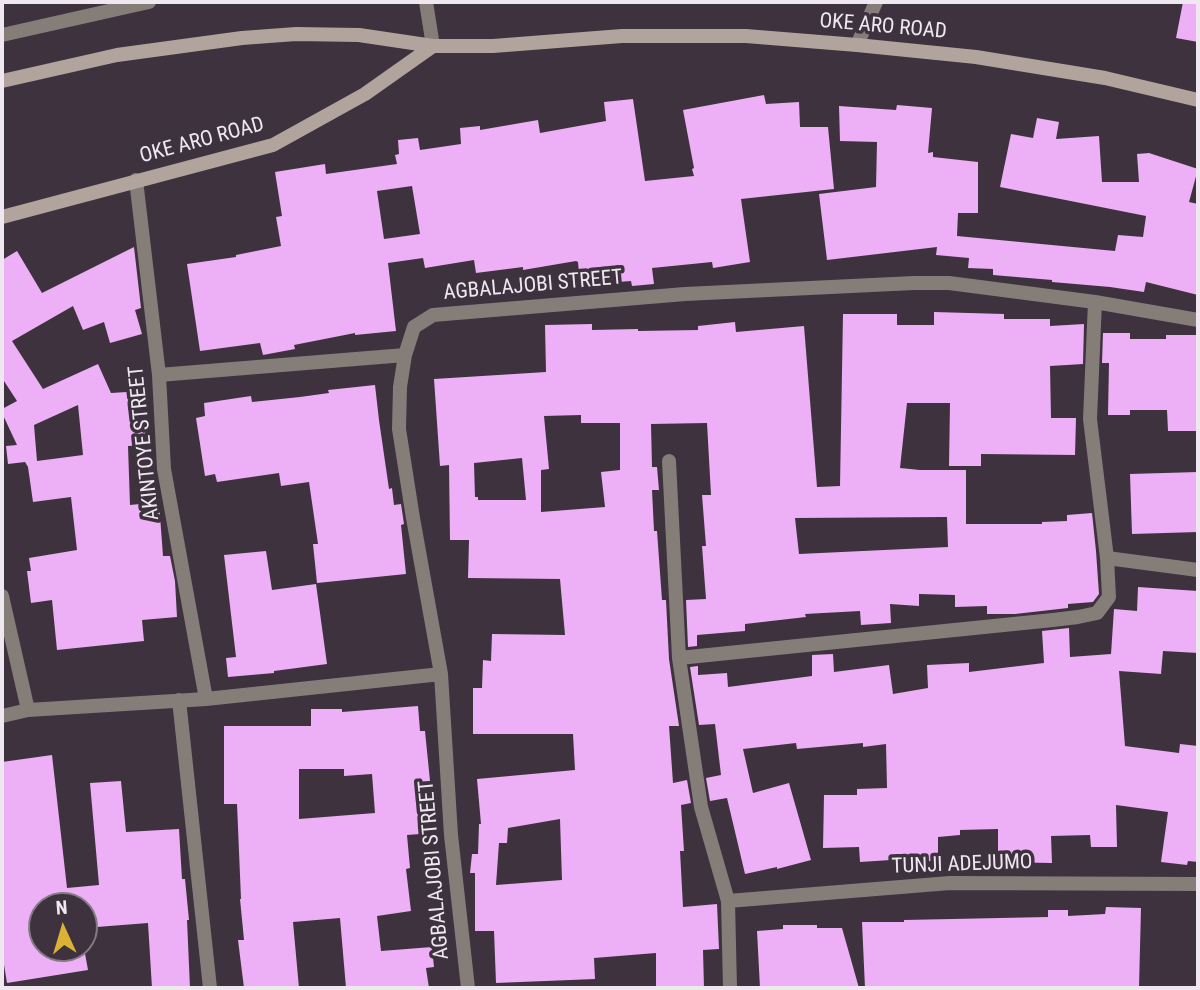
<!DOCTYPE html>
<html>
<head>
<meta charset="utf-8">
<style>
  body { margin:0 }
  #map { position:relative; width:1200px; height:990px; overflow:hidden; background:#3d323e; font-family:"Roboto Condensed",sans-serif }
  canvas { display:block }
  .frame { position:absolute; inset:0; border:4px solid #efe8f0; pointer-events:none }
  .north { position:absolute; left:28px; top:892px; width:70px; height:70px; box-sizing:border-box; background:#3d323e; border:2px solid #847b85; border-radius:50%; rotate:356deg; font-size:19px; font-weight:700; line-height:28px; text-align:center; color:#efe8f0 }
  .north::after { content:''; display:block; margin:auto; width:24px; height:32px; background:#dbb233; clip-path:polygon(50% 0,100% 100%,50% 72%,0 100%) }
</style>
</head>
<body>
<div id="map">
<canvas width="1200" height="990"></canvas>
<div class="frame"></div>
<div class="north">N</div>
</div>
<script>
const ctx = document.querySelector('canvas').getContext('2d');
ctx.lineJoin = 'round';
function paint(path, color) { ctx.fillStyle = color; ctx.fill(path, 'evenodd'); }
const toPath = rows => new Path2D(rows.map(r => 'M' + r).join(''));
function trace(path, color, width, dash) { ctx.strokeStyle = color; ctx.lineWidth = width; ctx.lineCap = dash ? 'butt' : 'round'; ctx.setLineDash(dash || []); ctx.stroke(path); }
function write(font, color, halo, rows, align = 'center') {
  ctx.font = font + ' "Roboto Condensed",sans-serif'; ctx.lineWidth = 7; ctx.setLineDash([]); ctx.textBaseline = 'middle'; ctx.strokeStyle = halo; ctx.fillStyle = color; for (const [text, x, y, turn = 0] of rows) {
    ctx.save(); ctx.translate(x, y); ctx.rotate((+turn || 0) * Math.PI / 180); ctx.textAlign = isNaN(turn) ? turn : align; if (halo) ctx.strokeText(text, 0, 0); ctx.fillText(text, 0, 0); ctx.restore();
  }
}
const building = toPath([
  [1183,2,1198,2,1198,42,1176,38],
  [764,95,766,104,799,102,800,127,828,127,834,189,741,199,750,262,713,268,712,262,652,268,654,284,632,286,631,281,580,285,578,262,576,261,523,270,523,267,476,273,474,260,425,268,423,258,388,263,396,331,355,335,355,333,294,345,295,349,263,355,260,343,200,351,187,264,236,257,236,255,281,246,276,217,282,216,275,172,325,164,326,174,397,164,395,155,399,154,398,140,418,138,420,150,461,144,460,128,480,126,480,130,538,120,540,133,606,121,604,102,633,99,645,181,694,176,692,169,694,168,683,110],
  [412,186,420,234,384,239,377,191],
  [897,105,932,108,928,153,933,152,933,157,978,162,978,213,958,213,957,236,1115,251,1118,235,1143,237,1146,216,1000,187,1011,134,1033,138,1037,118,1059,122,1056,139,1099,136,1102,182,1139,182,1137,154,1149,153,1198,169,1189,202,1198,204,1198,295,1146,282,1144,292,1110,287,1052,282,1052,280,993,275,993,269,968,268,969,258,936,255,937,247,827,260,819,194,876,187,877,142,840,141,839,106,896,110],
  [134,247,141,308,135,310,142,334,110,343,104,322,83,330,73,306,12,341,43,389,98,364,111,393,142,391,147,445,128,446,130,505,159,502,163,556,170,556,175,581,177,617,142,620,144,641,57,650,52,600,31,603,27,571,31,571,29,558,77,550,71,497,33,502,28,467,25,462,8,464,6,446,17,445,2,413,2,409,17,401,2,378,2,260,17,251,42,293],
  [78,405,83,455,37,461,34,425],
  [934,312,1004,314,1004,319,1050,319,1050,326,1084,324,1083,364,1050,366,1051,418,1076,418,1075,455,981,454,981,466,949,466,950,403,907,403,900,468,920,470,966,470,966,524,1042,524,1042,522,1067,521,1067,515,1092,513,1096,551,1099,594,1093,602,1068,604,1068,608,1015,614,987,614,987,606,955,607,955,595,919,594,919,606,890,604,891,623,861,625,860,611,805,614,806,617,745,624,745,631,697,635,697,646,688,647,686,600,706,599,702,546,706,546,702,495,711,495,707,423,651,424,652,467,657,467,659,490,652,490,654,531,657,531,662,600,666,600,669,659,679,726,669,726,673,783,687,780,691,803,681,805,684,851,680,851,683,907,717,904,719,949,703,950,704,988,656,988,656,953,594,958,595,979,496,983,494,931,475,931,475,873,470,873,472,854,478,854,479,824,481,824,477,779,575,770,573,734,473,734,473,688,482,688,483,660,491,661,492,634,565,635,560,579,468,578,469,540,450,540,449,465,440,466,434,379,546,372,545,325,592,324,592,330,638,329,638,331,698,330,698,326,735,322,736,332,804,326,817,487,840,486,843,314,897,314,897,325,934,325],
  [581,415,581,423,620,423,620,470,601,472,605,507,541,512,541,470,549,469,544,416],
  [522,458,526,500,478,500,478,497,475,497,474,463],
  [947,517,948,547,799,554,795,518],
  [560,819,562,880,496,885,499,843,507,843,508,828],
  [1103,333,1130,333,1130,339,1166,339,1166,335,1196,335,1198,431,1168,431,1167,410,1130,410,1130,415,1108,415,1109,363,1102,363],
  [375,385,379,420,389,489,392,488,394,505,401,504,404,524,401,525,406,574,317,583,313,544,318,544,309,482,281,486,279,473,217,482,215,474,205,476,196,418,205,416,204,403,251,396,252,402,300,397,329,393,328,390],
  [1198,472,1198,532,1132,534,1130,474],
  [266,551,272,590,316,584,327,664,274,671,274,673,228,677,226,658,236,657,224,555],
  [1138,587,1198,591,1198,653,1163,651,1161,674,1119,671,1125,746,1179,753,1180,744,1198,746,1198,862,1188,861,1187,865,1161,862,1168,812,1116,805,1117,847,1091,847,1090,835,1051,836,1052,863,998,862,998,829,960,830,960,835,938,837,938,861,891,862,891,860,860,862,859,847,823,848,824,795,857,795,857,789,887,788,886,744,863,747,863,743,797,749,796,743,743,749,753,793,789,783,811,860,777,869,777,867,745,874,727,798,710,801,706,778,721,775,715,724,699,725,690,667,698,666,698,675,727,673,728,687,812,676,812,655,833,654,834,672,889,665,893,694,928,688,927,665,969,663,969,672,1044,663,1042,631,1069,628,1070,657,1111,654,1114,609,1137,611],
  [418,706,420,731,425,731,430,781,415,782,420,834,407,835,410,868,406,869,411,911,377,916,381,951,432,947,434,967,426,968,429,988,346,988,340,918,293,922,299,988,244,988,238,940,244,940,240,899,241,899,237,804,224,804,224,726,311,726,311,709,342,709,342,712],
  [299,769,344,769,344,776,372,774,375,813,299,819],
  [52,755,67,888,99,885,90,783,121,781,126,832,179,829,182,879,185,879,189,920,187,920,190,988,152,988,148,923,84,928,84,906,42,906,42,948,84,948,88,970,7,983,2,953,2,762],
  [1106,907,1141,908,1139,988,1046,987,1046,988,865,988,862,922,904,922,904,920,1048,917,1048,910,1068,910,1068,916,1105,914],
  [783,925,817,925,817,928,842,928,859,988,760,988,757,931,783,929]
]);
const street = toPath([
  [426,2,433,46],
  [2,35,149,2],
  [857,45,876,2],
  [136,180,159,375,164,469,206,699],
  [159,375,405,355],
  [669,461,679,658,701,807,728,901,730,988],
  [1107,558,1198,570],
  [2,596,28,710],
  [679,658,1053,620,1078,617,1097,613,1109,597,1107,558,1090,419,1095,302],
  [179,700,210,988],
  [2,716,28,710,206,699,441,674],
  [728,901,950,883,1198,884],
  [468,988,451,835,441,674,413,518,399,429,400,387,405,355,414,327,433,315,685,294,914,283,949,283,1095,302,1198,320]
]);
const secondary = toPath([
  [2,81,117,55,242,38,296,34,359,35,433,46,493,46,622,36,746,36,857,45,976,57,1105,78,1198,100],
  [2,217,273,145,365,94,433,46]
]);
const streetNames = [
  ["OKE ARO ROAD",883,27,5],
  ["OKE ARO ROAD",202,141,-15],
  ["AGBALAJOBI STREET",533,286,-5],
  ["AKINTOYE STREET",145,443,-96],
  ["TUNJI ADEJUMO",962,865,-2],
  ["AGBALAJOBI STREET",435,870,-95]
];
paint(building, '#edaff5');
trace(street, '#857d78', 14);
trace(secondary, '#b1a49d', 14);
write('21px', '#efe8f0', '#3d323e', streetNames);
</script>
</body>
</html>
